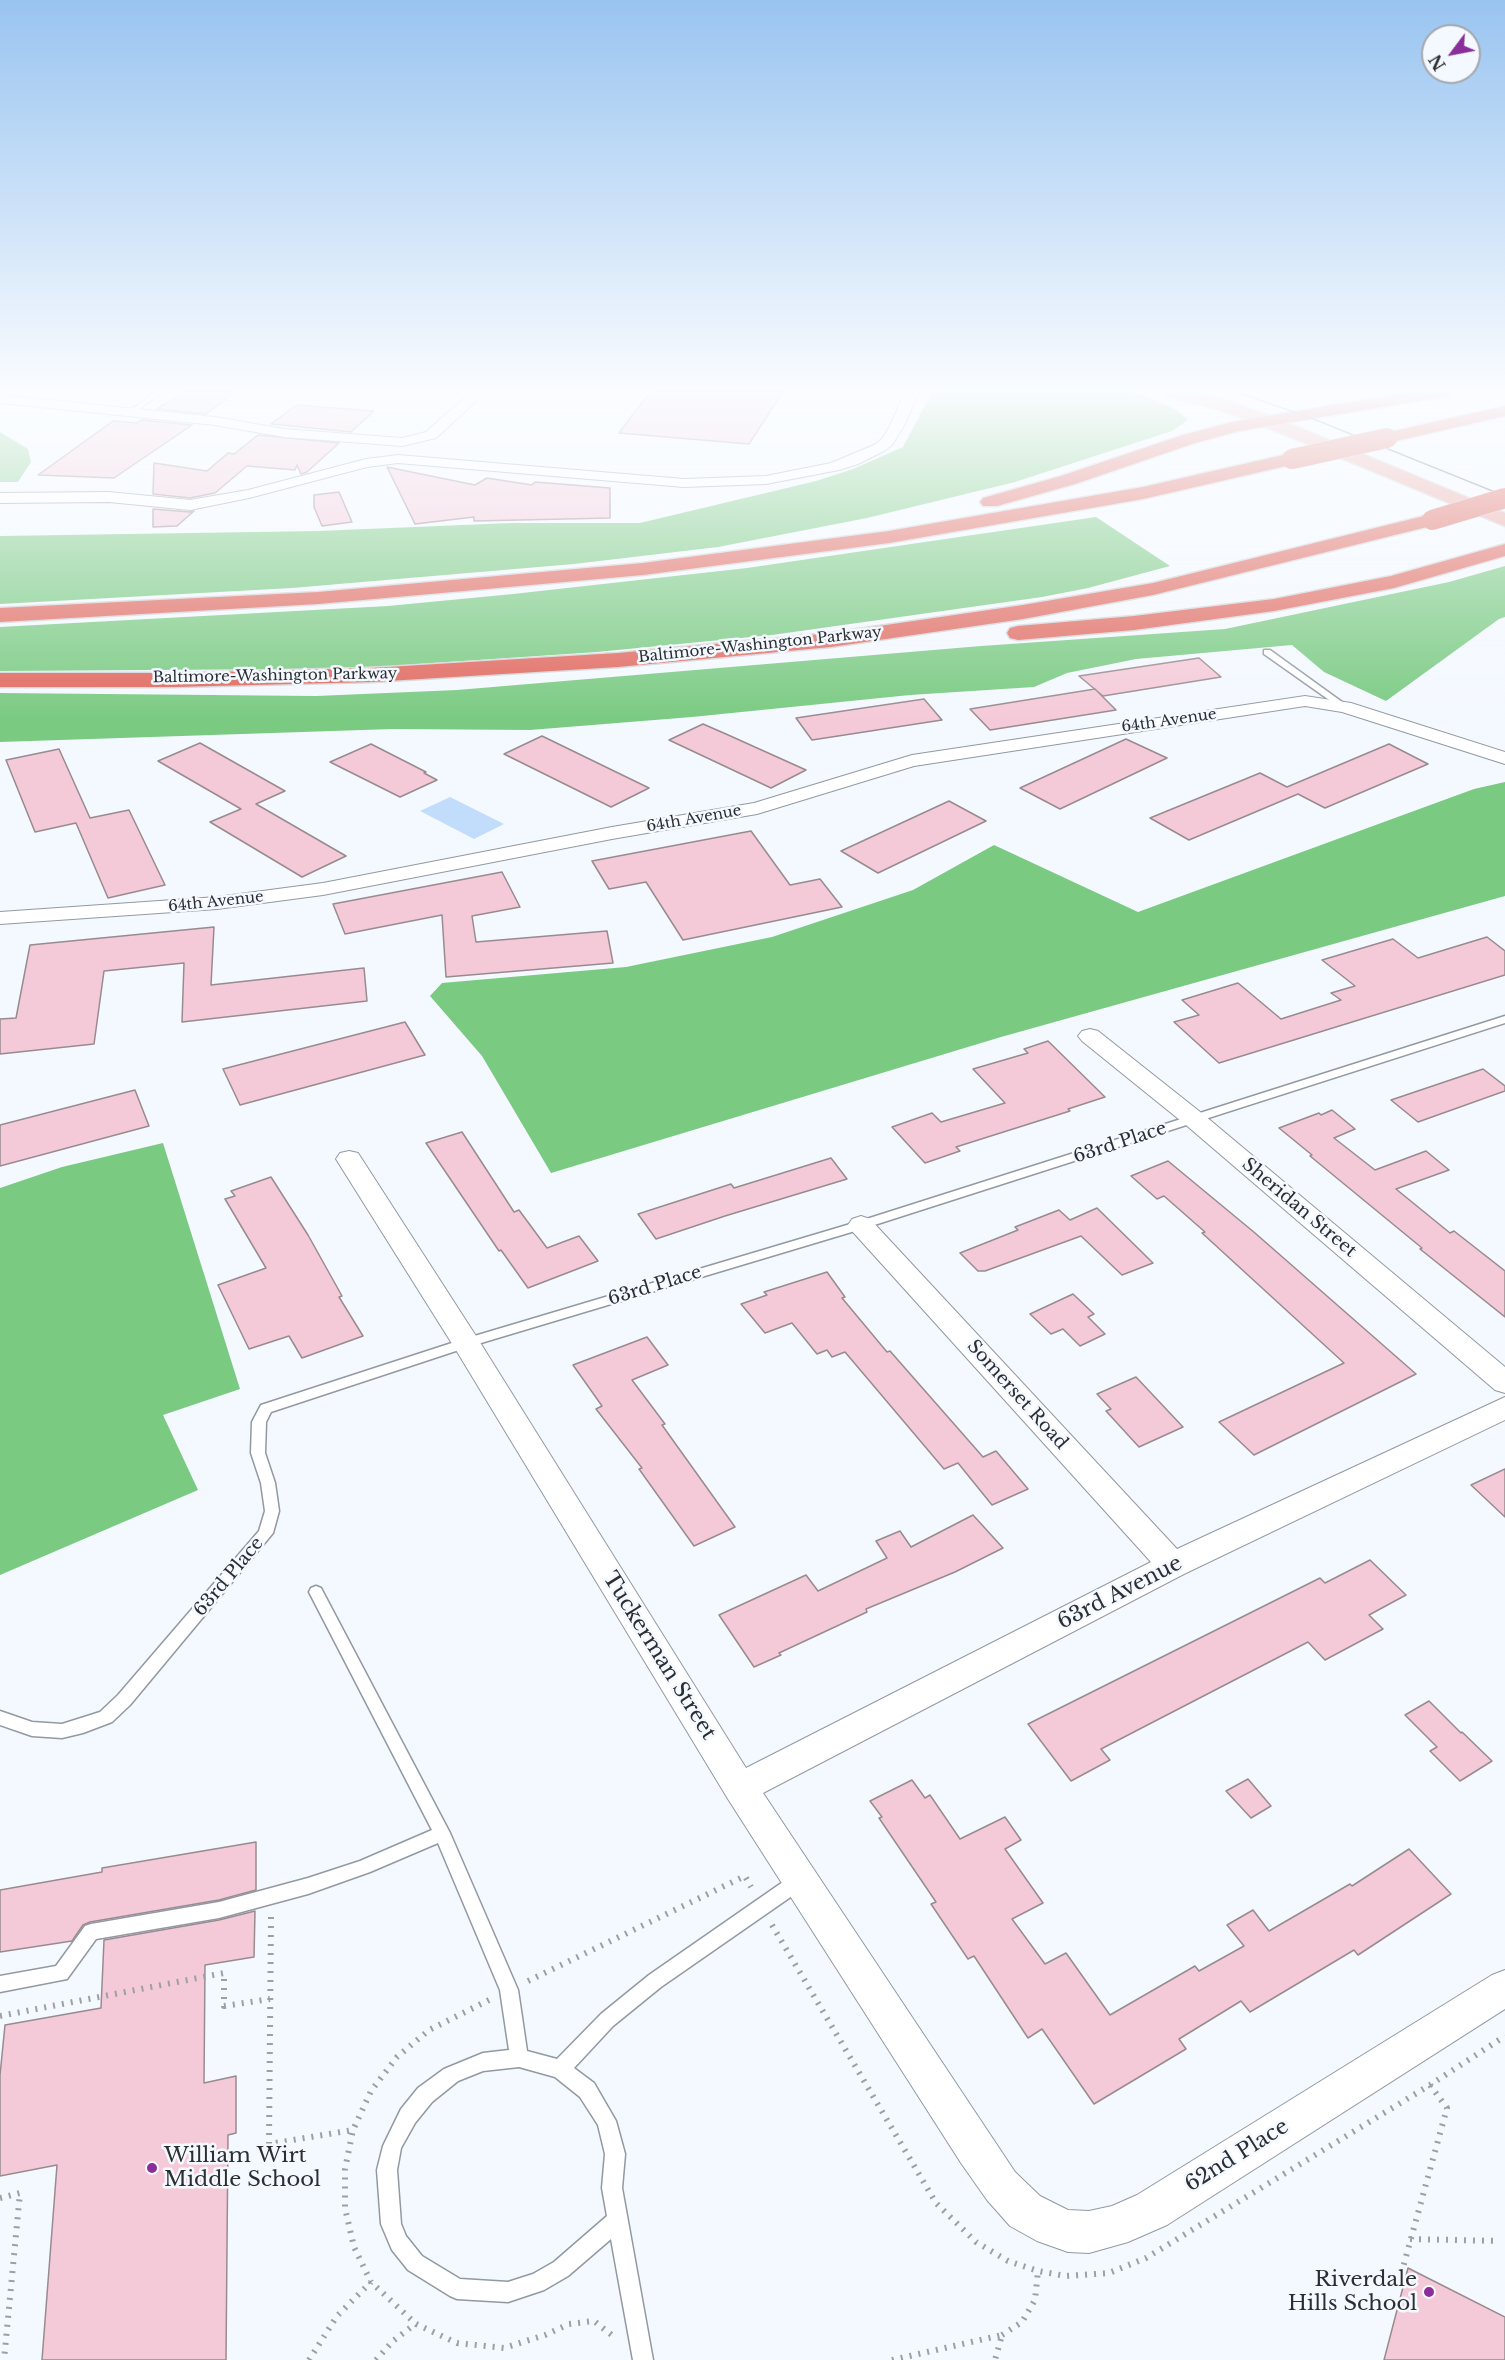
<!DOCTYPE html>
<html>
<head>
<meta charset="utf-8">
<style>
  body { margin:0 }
  #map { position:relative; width:1505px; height:2360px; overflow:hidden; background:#f4f9ff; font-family:"Libre Baskerville",serif }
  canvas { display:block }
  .north { position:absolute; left:1421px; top:24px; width:60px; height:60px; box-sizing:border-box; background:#f4f9ff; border:2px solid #a4a8ad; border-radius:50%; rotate:238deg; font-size:16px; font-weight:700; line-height:24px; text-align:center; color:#2c2f32 }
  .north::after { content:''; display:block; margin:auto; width:21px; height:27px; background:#8a2e99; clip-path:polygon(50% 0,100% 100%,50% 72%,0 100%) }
</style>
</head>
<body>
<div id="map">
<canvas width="1505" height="2360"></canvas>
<div class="north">N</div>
</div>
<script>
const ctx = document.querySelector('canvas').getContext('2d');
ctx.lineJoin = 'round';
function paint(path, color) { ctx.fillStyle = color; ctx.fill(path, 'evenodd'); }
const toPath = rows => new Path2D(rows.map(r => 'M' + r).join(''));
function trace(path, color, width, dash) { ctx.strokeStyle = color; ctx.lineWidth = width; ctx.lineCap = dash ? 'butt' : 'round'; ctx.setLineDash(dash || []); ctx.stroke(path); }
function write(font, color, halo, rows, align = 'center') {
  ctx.font = font + ' "Libre Baskerville",serif'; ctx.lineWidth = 5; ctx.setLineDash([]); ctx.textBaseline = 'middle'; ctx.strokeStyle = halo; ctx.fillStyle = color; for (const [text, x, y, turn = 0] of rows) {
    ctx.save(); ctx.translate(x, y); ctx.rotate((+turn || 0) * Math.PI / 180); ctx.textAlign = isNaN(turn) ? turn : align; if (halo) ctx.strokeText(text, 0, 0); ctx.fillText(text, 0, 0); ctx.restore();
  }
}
const forest = toPath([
  [932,392,1128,392,1137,393,1177,410,1188,420,1172,431,1015,482,867,518,718,547,574,564,292,588,0,604,0,536,318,531,511,523,640,523,816,481,853,469,903,447],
  [0,432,28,449,31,462,18,482,0,482],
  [1096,517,1170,566,1088,588,1042,597,772,635,597,652,389,666,304,669,0,671,0,627,388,606,513,594,747,568],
  [1505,566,1505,617,1499,619,1386,701,1324,672,1292,645,1136,659,1067,673,1034,687,910,695,692,717,530,730,393,729,0,742,0,693,316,696,457,690,981,646,1225,629,1449,582],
  [1505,782,1505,896,1001,1037,551,1173,482,1056,430,996,442,983,626,967,772,937,913,890,994,845,1138,912,1474,789],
  [163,1143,240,1389,163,1415,198,1490,0,1575,0,1188,62,1167]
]);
const water = toPath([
  [450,797,504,824,474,839,420,811]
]);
const building = toPath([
  [184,392,236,392,206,414,157,409,184,392],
  [650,392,783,392,749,444,619,433,650,392],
  [296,405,374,411,351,432,271,424,296,405],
  [142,420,192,425,114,478,38,475,113,421,137,423,142,420],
  [258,435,339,443,307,472,301,474,297,465,295,470,247,466,215,493,190,498,153,494,154,463,207,471,228,453,234,454,258,435],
  [387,467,475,485,487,478,532,485,535,482,610,488,610,518,474,521,474,517,415,524,387,467],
  [339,492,352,522,322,526,314,507,314,495,339,492],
  [153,509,190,512,194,511,177,526,153,527,153,509],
  [1199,658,1221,677,1103,696,1079,676,1199,658],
  [1095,689,1116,710,990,730,970,709,1095,689],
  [924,699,942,720,812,740,796,718,924,699],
  [703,724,726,734,806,770,771,788,669,740,703,724],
  [542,736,649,788,611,807,504,754,542,736],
  [1126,739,1167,758,1060,809,1020,788,1126,739],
  [200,743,285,791,256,804,346,856,302,877,210,822,241,809,158,761,200,743],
  [371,744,426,772,424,773,437,780,400,797,330,762,371,744],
  [1389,744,1428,764,1325,808,1298,794,1189,840,1150,818,1260,773,1287,787,1389,744],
  [59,749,90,818,129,810,165,885,108,898,76,823,35,832,6,760,59,749],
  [949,801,986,821,878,873,841,851,949,801],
  [751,831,790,885,820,879,842,907,683,940,646,882,609,889,592,861,751,831],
  [502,872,520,907,472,916,476,942,607,931,613,963,446,977,442,915,345,934,333,904,502,872],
  [214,927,211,985,364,968,367,1001,182,1022,184,963,104,971,94,1044,0,1054,0,1019,16,1018,30,945,214,927],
  [1487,937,1505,951,1505,975,1219,1063,1174,1022,1199,1015,1182,1000,1238,983,1281,1019,1341,1000,1331,993,1355,986,1322,960,1393,939,1418,958,1487,937],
  [405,1022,425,1055,240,1105,223,1069,405,1022],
  [1048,1041,1105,1097,1068,1109,1070,1111,956,1147,960,1151,925,1163,892,1127,932,1113,941,1122,1005,1103,973,1069,1028,1053,1024,1049,1048,1041],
  [1483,1069,1505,1086,1505,1091,1418,1122,1391,1100,1483,1069],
  [135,1090,149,1126,0,1166,0,1125,135,1090],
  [1332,1110,1355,1129,1334,1138,1375,1170,1426,1151,1449,1170,1396,1189,1450,1233,1454,1231,1505,1271,1505,1317,1420,1249,1422,1248,1310,1156,1312,1155,1279,1128,1319,1113,1321,1115,1332,1110],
  [462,1132,514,1212,519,1210,547,1248,579,1236,598,1261,528,1288,501,1250,499,1251,426,1143,462,1132],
  [831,1158,847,1179,725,1216,656,1239,638,1214,731,1184,734,1188,831,1158],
  [1168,1161,1255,1233,1416,1374,1254,1455,1219,1422,1344,1363,1202,1233,1205,1232,1164,1196,1157,1199,1131,1176,1168,1161],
  [271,1177,308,1235,342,1296,339,1297,363,1336,302,1358,289,1336,249,1349,218,1285,266,1268,225,1199,235,1196,231,1191,271,1177],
  [1097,1208,1153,1263,1122,1275,1081,1236,985,1271,978,1271,960,1253,1018,1230,1015,1227,1059,1210,1070,1220,1097,1208],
  [827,1272,845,1297,842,1298,887,1352,890,1351,983,1457,996,1451,1028,1489,992,1505,958,1463,944,1469,845,1352,832,1357,827,1350,817,1354,792,1323,765,1333,741,1304,767,1295,764,1292,827,1272],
  [1073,1294,1094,1314,1088,1317,1105,1334,1080,1346,1063,1329,1051,1334,1030,1314,1073,1294],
  [647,1337,668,1365,632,1380,665,1424,662,1425,735,1527,694,1546,639,1469,642,1468,596,1409,602,1406,573,1365,647,1337],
  [1136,1377,1183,1427,1139,1447,1106,1411,1111,1409,1097,1394,1136,1377],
  [1505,1469,1505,1517,1471,1485,1505,1469],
  [973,1515,1003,1548,955,1572,866,1609,867,1612,779,1653,781,1655,754,1667,719,1615,806,1575,818,1591,887,1558,876,1541,900,1531,911,1547,973,1515],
  [1370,1560,1406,1595,1369,1615,1383,1629,1325,1660,1308,1642,1101,1749,1110,1760,1071,1781,1028,1724,1320,1578,1325,1583,1370,1560],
  [1429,1701,1461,1733,1462,1732,1492,1761,1460,1781,1430,1751,1437,1747,1405,1715,1429,1701],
  [1248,1779,1271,1806,1251,1818,1226,1791,1248,1779],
  [912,1780,925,1798,930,1795,960,1839,1005,1817,1021,1840,1005,1849,1043,1903,1012,1919,1045,1964,1066,1953,1110,2015,1195,1966,1199,1971,1244,1946,1227,1925,1253,1910,1269,1931,1350,1884,1352,1886,1409,1849,1451,1894,1358,1955,1354,1950,1250,2012,1241,2001,1179,2039,1186,2049,1094,2104,1042,2029,1028,2038,974,1956,968,1959,931,1904,936,1902,879,1818,882,1817,870,1801,912,1780],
  [256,1842,256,1890,219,1900,90,1922,83,1925,72,1941,0,1952,0,1890,102,1872,102,1868,256,1842],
  [255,1911,254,1957,205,1965,204,2083,236,2076,236,2133,228,2135,226,2360,42,2360,57,2165,0,2176,0,2075,5,2025,101,2008,104,1940,219,1920,255,1911],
  [1408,2268,1505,2317,1505,2360,1384,2360,1408,2268]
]);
const path = toPath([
  [271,1917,269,2144,353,2130],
  [772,1925,936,2203,976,2242,1008,2261,1038,2271,1066,2276,1109,2273,1146,2258,1430,2085,1505,2036],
  [528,1981,745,1876,751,1887],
  [489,2000,429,2030,397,2057,371,2091,353,2130,345,2169,345,2208,354,2247,371,2282,416,2324,457,2343,504,2348,545,2335,569,2324,594,2321,613,2336],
  [0,2016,224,1973,224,2006,270,1999],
  [0,2198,20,2193,4,2360],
  [1410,2239,1499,2241],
  [1399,2282,1447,2108,1430,2085],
  [1002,2335,1022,2322,1035,2300,1038,2271],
  [309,2360,337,2316,371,2282],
  [376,2360,393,2341,415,2324],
  [892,2360,1002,2335,995,2360]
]);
const lane = toPath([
  [155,392,162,392,134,413,130,413,130,411,155,392],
  [1264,650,1270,650,1349,707,1342,709,1264,654,1264,650],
  [1505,1016,1505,1023,865,1228,471,1346,271,1412,266,1422,265,1453,275,1483,279,1511,273,1533,130,1705,112,1722,83,1733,62,1738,32,1736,0,1725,0,1711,32,1722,62,1724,100,1712,118,1695,259,1531,265,1511,261,1483,251,1453,252,1422,261,1405,461,1340,857,1222,1505,1016],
  [316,1586,321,1588,450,1833,518,1990,527,2051,557,2059,601,2014,649,1975,793,1875,799,1873,805,1875,808,1881,805,1887,661,1987,613,2026,574,2068,594,2083,616,2121,625,2154,622,2188,653,2360,633,2360,611,2239,568,2276,544,2290,508,2302,457,2299,450,2296,408,2270,392,2250,384,2231,381,2224,377,2170,383,2146,401,2109,418,2088,444,2069,483,2053,509,2050,500,1990,438,1843,370,1872,308,1894,219,1918,96,1939,67,1979,0,1992,0,1976,56,1966,85,1926,91,1924,219,1902,308,1878,360,1861,432,1830,309,1592,311,1588,316,1586],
  [519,2067,555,2077,580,2097,598,2125,605,2154,602,2188,607,2216,554,2262,533,2274,508,2282,460,2279,422,2256,406,2236,401,2224,397,2170,401,2148,415,2123,432,2102,458,2081,483,2071,519,2067]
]);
const street = toPath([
  [471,392,486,392,436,438,402,446,284,437,215,425,0,403,0,395,215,417,284,429,402,438,426,432,471,392],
  [905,392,919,392,904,426,892,445,884,451,858,464,839,470,766,484,684,487,398,463,367,467,249,498,190,510,109,502,0,503,0,493,109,492,190,500,248,490,366,459,398,455,684,479,766,476,831,463,874,445,882,439,890,426,905,392],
  [1305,696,1351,703,1505,752,1505,764,1342,712,1305,706,914,766,757,814,612,839,323,895,217,909,0,924,0,912,217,897,323,883,612,827,754,803,912,755,1305,696],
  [1090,1029,1098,1031,1204,1115,1505,1367,1505,1393,1495,1390,1186,1125,1082,1041,1078,1036,1082,1031,1090,1029],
  [349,1151,358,1153,476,1336,746,1768,1151,1562,852,1231,848,1225,852,1219,861,1216,870,1219,1177,1549,1505,1397,1505,1420,1184,1574,763,1793,1015,2172,1040,2196,1068,2210,1089,2211,1112,2206,1137,2195,1492,1975,1505,1970,1505,2009,1167,2225,1128,2242,1089,2253,1068,2252,1037,2241,1010,2226,987,2200,961,2163,728,1799,456,1350,336,1159,340,1153,349,1151]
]);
const primary = toPath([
  [1164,392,1193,392,1226,400,1273,417,1505,513,1505,526,1261,425,1214,408,1167,396,1164,392]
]);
const highway = toPath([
  [1411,392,1450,392,1447,396,1441,397,1239,431,1195,443,1075,484,997,506,983,506,980,502,983,498,1061,476,1183,435,1232,422,1411,392],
  [1505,406,1505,416,1387,443,1381,442,1378,438,1381,434,1505,406],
  [1292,453,1299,455,1301,459,1299,463,1143,499,889,543,643,575,318,604,0,622,0,608,318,592,643,563,889,531,1143,487,1292,453],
  [1432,514,1439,516,1442,520,1439,524,1153,595,1023,619,831,647,618,667,371,682,174,687,0,687,0,673,174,673,371,668,618,653,831,633,1023,605,1153,583,1432,514],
  [1505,544,1505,556,1394,588,1274,611,1134,630,1018,640,1010,638,1007,633,1010,628,1018,626,1134,616,1274,599,1391,576,1505,544]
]);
const tram = toPath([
  [1237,392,1311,418,1505,496]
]);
const highwayBridge = toPath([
  [1292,459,1387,438],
  [1432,520,1505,498]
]);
const markers = [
  [152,2168,6,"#8a2e99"],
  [1429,2292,6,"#8a2e99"]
];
const farStreetnames = [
  ["Baltimore-Washington Parkway",760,645,-6],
  ["Baltimore-Washington Parkway",275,676,-1],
  ["64th Avenue",1169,721,-8],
  ["64th Avenue",694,819,-10],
  ["64th Avenue",216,902,-6]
];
const streetNames = [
  ["63rd Place",1120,1143,-18],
  ["Sheridan Street",1299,1208,40],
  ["63rd Place",655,1286,-17],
  ["Somerset Road",1017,1395,48],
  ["63rd Place",229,1577,-50]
];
const nearStreetnames = [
  ["63rd Avenue",1120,1593,-27],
  ["Tuckerman Street",659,1656,58],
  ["62nd Place",1237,2156,-32]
];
const nearPoinames = [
  ["William Wirt",164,2156],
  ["Middle School",164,2180],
  ["Riverdale",1417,2280,"right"],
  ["Hills School",1417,2304,"right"]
];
paint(forest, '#7aca82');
paint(water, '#c2ddfc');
paint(building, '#f5cad8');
trace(building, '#988b8f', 1.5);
trace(lane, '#9299a2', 3);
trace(street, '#9299a2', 2);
trace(primary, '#d5d5d6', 3);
trace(highway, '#d5d5d6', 3);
trace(path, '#9ca0a5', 6, [2, 7]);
paint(lane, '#fff');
paint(street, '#fff');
paint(primary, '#eca49e');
paint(highway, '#e0685e');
trace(tram, '#74787c', 1.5);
trace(highwayBridge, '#d5d5d6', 21, []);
trace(highwayBridge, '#e0685e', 20);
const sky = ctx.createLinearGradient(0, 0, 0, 722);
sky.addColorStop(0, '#99c4f0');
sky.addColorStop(0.54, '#fafcff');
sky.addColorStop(1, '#fafcff00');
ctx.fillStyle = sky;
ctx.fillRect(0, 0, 1505, 722);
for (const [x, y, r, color] of markers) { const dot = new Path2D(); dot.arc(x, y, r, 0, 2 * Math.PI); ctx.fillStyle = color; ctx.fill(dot); trace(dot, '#f4f9ff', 2); }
write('15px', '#2c2f32', '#f4f9ff', farStreetnames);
write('18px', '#2c2f32', '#f4f9ff', streetNames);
write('21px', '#2c2f32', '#f4f9ff', nearStreetnames);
write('21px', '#2c2f32', '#f4f9ff', nearPoinames, 'left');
</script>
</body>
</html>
